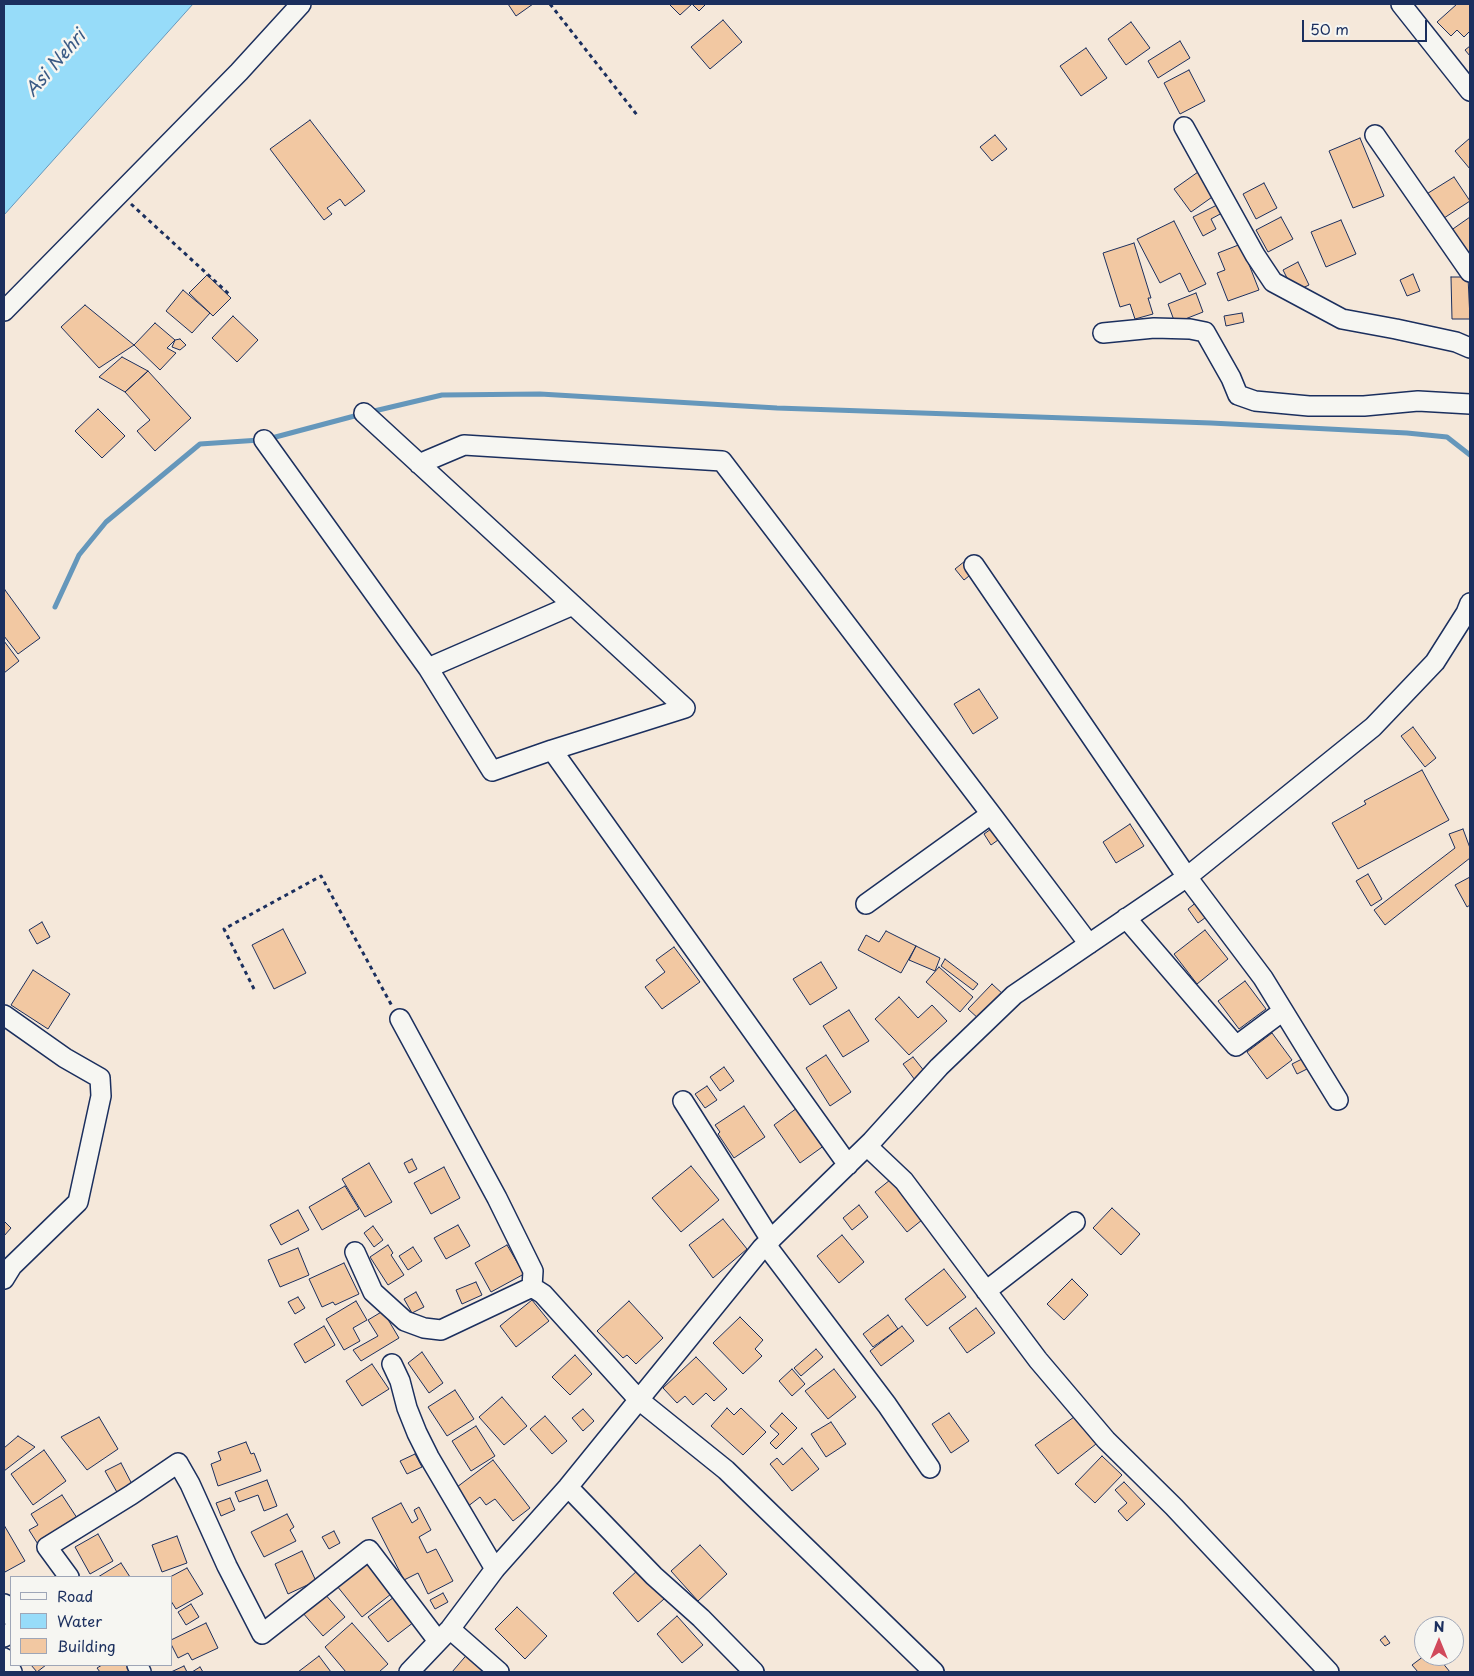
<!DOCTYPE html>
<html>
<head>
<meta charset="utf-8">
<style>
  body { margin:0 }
  #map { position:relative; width:1474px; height:1676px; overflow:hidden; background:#f5e8da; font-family:"Playpen Sans",sans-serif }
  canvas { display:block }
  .frame { position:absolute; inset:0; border:5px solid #1b2f5e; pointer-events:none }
  .legend { position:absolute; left:10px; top:1576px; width:162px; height:90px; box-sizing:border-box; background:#f6f6f2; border:1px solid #9ea6b7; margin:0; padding:6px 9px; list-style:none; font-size:15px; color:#1b2f5e }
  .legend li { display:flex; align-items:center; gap:10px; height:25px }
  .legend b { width:25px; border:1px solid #9ea6b7 }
  .north { position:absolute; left:1414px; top:1616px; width:50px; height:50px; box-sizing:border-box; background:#f6f6f2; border:1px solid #9ea6b7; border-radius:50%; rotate:0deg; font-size:14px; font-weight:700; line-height:20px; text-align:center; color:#1b2f5e }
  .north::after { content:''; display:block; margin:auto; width:18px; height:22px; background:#d1495b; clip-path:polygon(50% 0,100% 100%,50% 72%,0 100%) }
  .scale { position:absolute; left:1302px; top:20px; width:125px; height:22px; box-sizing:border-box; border:2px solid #1b2f5e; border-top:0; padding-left:6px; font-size:15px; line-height:18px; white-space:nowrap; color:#1b2f5e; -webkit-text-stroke:4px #f6f6f2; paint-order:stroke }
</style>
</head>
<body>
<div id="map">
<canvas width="1474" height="1676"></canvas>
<div class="frame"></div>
<ul class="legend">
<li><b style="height:6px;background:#f6f6f2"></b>Road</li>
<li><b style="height:14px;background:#97dcf9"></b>Water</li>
<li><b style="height:14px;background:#f2c8a2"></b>Building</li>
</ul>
<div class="north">N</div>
<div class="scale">50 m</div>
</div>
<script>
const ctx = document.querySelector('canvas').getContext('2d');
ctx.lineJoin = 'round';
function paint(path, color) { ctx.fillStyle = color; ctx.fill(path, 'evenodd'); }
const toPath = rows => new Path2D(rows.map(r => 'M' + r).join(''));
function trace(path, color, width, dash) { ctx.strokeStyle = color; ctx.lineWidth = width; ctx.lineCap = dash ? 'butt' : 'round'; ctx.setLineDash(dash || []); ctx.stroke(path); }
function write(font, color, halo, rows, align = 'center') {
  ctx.font = font + ' "Playpen Sans",sans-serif'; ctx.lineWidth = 5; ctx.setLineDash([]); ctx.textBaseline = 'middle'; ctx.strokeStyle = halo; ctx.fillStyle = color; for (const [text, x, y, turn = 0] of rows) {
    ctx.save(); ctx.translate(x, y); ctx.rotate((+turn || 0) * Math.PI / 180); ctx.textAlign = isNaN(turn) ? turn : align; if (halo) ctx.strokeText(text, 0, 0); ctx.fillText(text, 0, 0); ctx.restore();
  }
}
const water = toPath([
  [4,4,193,4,4,215,4,4]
]);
const stream = toPath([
  [370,412,442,395,540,394,777,408,1211,423,1407,433,1447,437,1470,455],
  [268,439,362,414],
  [55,607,79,555,106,522,200,444,260,440]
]);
const building = toPath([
  [508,4,533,4,516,16,508,4],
  [669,4,706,4,699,11,692,4,680,15,669,4],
  [1457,4,1470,4,1470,31,1464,37,1457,30,1451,36,1437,22,1457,4],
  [723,20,742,42,710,69,691,47,723,20],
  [1131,22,1150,48,1126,65,1108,39,1131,22],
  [1180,41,1190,58,1158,78,1148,61,1180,41],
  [1470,46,1470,56,1465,50,1470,46],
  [1086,48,1107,78,1081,96,1060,66,1086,48],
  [1189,70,1205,101,1180,114,1164,83,1189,70],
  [310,120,365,191,345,206,340,199,327,208,332,214,324,220,270,149,310,120],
  [995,135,1007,149,992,161,980,147,995,135],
  [1360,138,1384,196,1353,208,1329,151,1360,138],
  [1470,138,1470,169,1455,151,1470,138],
  [1198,172,1215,195,1191,212,1174,189,1198,172],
  [1454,177,1470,201,1441,220,1425,195,1454,177],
  [1264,183,1277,208,1256,219,1243,194,1264,183],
  [1217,205,1222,213,1211,219,1216,229,1203,236,1193,217,1217,205],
  [1281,217,1293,239,1268,252,1256,230,1281,217],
  [1470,217,1470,260,1450,231,1470,217],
  [1341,220,1356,254,1326,267,1311,232,1341,220],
  [1174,221,1206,284,1189,292,1180,273,1160,283,1137,239,1174,221],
  [1134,243,1151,298,1148,298,1153,314,1135,319,1130,304,1120,307,1103,253,1134,243],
  [1241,244,1259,290,1228,301,1217,273,1225,270,1218,253,1241,244],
  [1298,262,1309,285,1294,292,1283,270,1298,262],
  [1413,274,1420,291,1407,296,1400,280,1413,274],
  [207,275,231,298,213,316,189,293,207,275],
  [1451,277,1468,277,1470,319,1452,319,1451,277],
  [183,290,210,313,192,333,166,311,183,290],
  [1196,293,1203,312,1175,323,1168,304,1196,293],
  [85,305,134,345,99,368,61,327,85,305],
  [1242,313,1244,322,1226,326,1224,316,1242,313],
  [233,316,258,340,237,362,212,338,233,316],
  [155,323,175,340,167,348,176,353,160,370,134,345,155,323],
  [180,339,186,345,180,350,172,347,175,340,180,339],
  [122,357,148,371,125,392,99,377,122,357],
  [148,371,191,418,155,451,137,431,150,420,125,392,148,371],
  [98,409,125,436,102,458,75,431,98,409],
  [965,561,974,572,964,580,955,569,965,561],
  [5,590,40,638,18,654,4,636,4,591,5,590],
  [4,641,19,661,4,673,4,641],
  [979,689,998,718,973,734,954,704,979,689],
  [1413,727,1436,758,1425,767,1401,736,1413,727],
  [1422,770,1449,820,1358,869,1332,823,1366,804,1364,801,1422,770],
  [1130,824,1144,846,1116,863,1103,842,1130,824],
  [991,829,998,840,991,845,984,834,991,829],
  [1463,829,1470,848,1470,858,1385,925,1374,910,1455,848,1449,834,1463,829],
  [1368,874,1382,899,1371,906,1356,881,1368,874],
  [1470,877,1470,905,1467,907,1455,885,1470,877],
  [1198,901,1209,915,1198,923,1188,909,1198,901],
  [42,922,50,937,37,944,29,930,42,922],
  [283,929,306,973,274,989,252,945,283,929],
  [1205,930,1228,959,1197,984,1174,954,1205,930],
  [886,931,916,946,901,973,858,950,866,935,879,942,886,931],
  [916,946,940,958,935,971,909,960,916,946],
  [674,947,700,982,662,1009,645,987,665,972,656,960,674,947],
  [945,959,978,984,973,990,941,966,945,959],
  [821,962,837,988,810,1005,793,979,821,962],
  [939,967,973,997,960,1012,926,982,939,967],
  [33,970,70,994,48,1029,11,1005,33,970],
  [1245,981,1266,1009,1239,1029,1218,1001,1245,981],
  [992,984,1004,995,980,1020,968,1009,992,984],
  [899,997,918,1018,932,1005,947,1021,909,1055,875,1019,899,997],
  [849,1010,869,1041,843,1057,823,1026,849,1010],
  [1272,1033,1292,1060,1267,1079,1247,1052,1272,1033],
  [826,1055,851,1092,830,1106,806,1068,826,1055],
  [913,1057,925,1072,915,1080,903,1064,913,1057],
  [1306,1057,1311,1067,1297,1074,1292,1064,1306,1057],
  [724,1067,734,1081,720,1091,710,1077,724,1067],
  [707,1086,717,1100,705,1108,695,1094,707,1086],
  [744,1106,765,1137,734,1158,718,1134,720,1132,715,1125,744,1106],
  [797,1108,825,1145,800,1163,774,1125,797,1108],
  [412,1159,417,1169,409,1173,404,1163,412,1159],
  [369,1163,392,1202,365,1217,342,1179,369,1163],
  [691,1166,719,1200,681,1232,652,1198,691,1166],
  [444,1167,460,1198,431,1214,414,1183,444,1167],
  [890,1180,922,1220,907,1232,875,1192,890,1180],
  [345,1186,359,1209,322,1230,309,1207,345,1186],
  [859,1205,868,1217,852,1230,843,1218,859,1205],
  [1112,1208,1140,1234,1121,1255,1093,1228,1112,1208],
  [298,1210,309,1230,281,1245,270,1225,298,1210],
  [723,1219,747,1249,713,1278,689,1245,723,1219],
  [4,1221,11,1228,4,1236,4,1221],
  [458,1225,470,1246,446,1259,434,1238,458,1225],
  [373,1226,383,1240,374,1247,364,1233,373,1226],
  [842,1235,864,1262,839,1283,817,1256,842,1235],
  [388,1245,393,1253,391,1255,404,1275,388,1285,370,1257,388,1245],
  [507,1245,524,1274,491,1292,475,1263,507,1245],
  [413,1247,422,1261,408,1270,399,1256,413,1247],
  [298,1248,309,1275,280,1287,268,1260,298,1248],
  [344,1263,359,1294,335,1305,333,1302,322,1307,309,1279,344,1263],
  [944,1269,966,1297,927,1326,905,1299,944,1269],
  [1072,1279,1088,1295,1064,1320,1047,1304,1072,1279],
  [476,1282,482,1295,462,1304,456,1290,476,1282],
  [416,1292,424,1307,412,1313,404,1299,416,1292],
  [298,1297,305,1308,295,1314,288,1302,298,1297],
  [532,1300,549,1321,516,1347,500,1326,532,1300],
  [356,1301,367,1320,353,1328,360,1341,344,1350,326,1319,356,1301],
  [629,1301,663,1338,636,1364,627,1355,623,1358,597,1331,629,1301],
  [976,1308,995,1333,967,1353,949,1328,976,1308],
  [383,1311,399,1338,361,1361,353,1350,378,1336,368,1320,383,1311],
  [888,1315,898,1329,873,1347,863,1334,888,1315],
  [740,1317,763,1340,755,1349,762,1356,743,1374,713,1343,740,1317],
  [324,1326,335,1345,305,1363,294,1344,324,1326],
  [902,1326,914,1341,881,1366,870,1351,902,1326],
  [816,1349,823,1357,801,1376,794,1368,816,1349],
  [422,1352,443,1383,429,1393,408,1363,422,1352],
  [575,1355,592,1374,570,1395,552,1377,575,1355],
  [696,1357,727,1389,714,1401,706,1393,693,1405,685,1396,677,1403,663,1388,696,1357],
  [372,1364,389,1389,362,1406,346,1381,372,1364],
  [792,1369,805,1384,792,1396,779,1381,792,1369],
  [834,1369,856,1397,828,1419,805,1391,834,1369],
  [455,1390,474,1419,447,1436,428,1407,455,1390],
  [502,1397,527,1426,504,1445,479,1417,502,1397],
  [727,1408,734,1415,741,1408,766,1432,743,1455,711,1426,727,1408],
  [583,1409,594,1421,583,1431,572,1418,583,1409],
  [782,1413,797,1428,776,1449,770,1443,779,1434,770,1426,782,1413],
  [949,1413,969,1441,951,1453,932,1424,949,1413],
  [545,1416,567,1441,552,1454,530,1429,545,1416],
  [99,1417,118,1449,87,1470,61,1437,99,1417],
  [1074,1417,1096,1444,1058,1474,1035,1445,1074,1417],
  [831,1422,846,1444,826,1457,811,1434,831,1422],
  [476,1426,495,1456,471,1471,452,1441,476,1426],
  [18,1436,35,1447,4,1471,4,1448,18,1436],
  [246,1442,251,1454,254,1453,261,1471,218,1486,211,1464,221,1460,218,1452,246,1442],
  [802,1448,819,1469,792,1491,770,1464,777,1458,783,1465,802,1448],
  [44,1450,66,1481,33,1505,11,1474,44,1450],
  [415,1454,422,1467,407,1474,400,1461,415,1454],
  [1102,1456,1122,1475,1095,1503,1075,1484,1102,1456],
  [493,1460,530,1508,513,1521,495,1499,486,1505,480,1497,467,1507,453,1490,493,1460],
  [121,1463,133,1486,118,1494,105,1471,121,1463],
  [267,1480,277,1506,264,1511,258,1495,239,1502,235,1492,267,1480],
  [1124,1482,1145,1504,1127,1521,1118,1511,1127,1503,1115,1490,1124,1482],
  [62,1495,81,1524,41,1549,29,1530,38,1525,31,1514,62,1495],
  [230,1498,235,1510,221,1516,216,1503,230,1498],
  [401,1503,412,1523,418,1519,414,1510,419,1507,431,1530,419,1537,427,1553,436,1549,453,1581,428,1594,418,1573,404,1580,372,1518,401,1503],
  [287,1514,294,1527,290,1530,296,1541,264,1557,251,1532,287,1514],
  [4,1525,25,1561,5,1572,4,1570,4,1525],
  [334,1531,340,1543,329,1549,322,1537,334,1531],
  [98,1534,113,1561,90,1574,75,1547,98,1534],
  [177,1536,187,1563,162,1572,152,1545,177,1536],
  [700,1545,727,1574,698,1601,671,1571,700,1545],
  [302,1551,316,1581,288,1594,275,1564,302,1551],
  [121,1563,130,1577,98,1577,121,1563],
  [366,1563,391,1594,362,1617,337,1586,366,1563],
  [187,1568,203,1594,176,1609,171,1601,170,1577,187,1568],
  [638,1570,664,1599,638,1622,613,1593,638,1570],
  [324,1593,345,1617,323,1636,302,1612,324,1593],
  [443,1593,448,1602,435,1609,430,1600,443,1593],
  [394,1597,414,1622,388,1642,368,1617,394,1597],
  [191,1604,199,1617,186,1625,178,1612,191,1604],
  [517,1607,547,1636,525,1659,495,1629,517,1607],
  [677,1616,703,1645,682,1663,657,1634,677,1616],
  [206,1623,218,1648,192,1660,188,1653,178,1658,171,1644,171,1640,206,1623],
  [352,1623,388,1664,379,1672,346,1672,325,1647,352,1623],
  [1385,1636,1390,1643,1385,1646,1380,1640,1385,1636],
  [470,1651,495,1672,452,1672,470,1651],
  [319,1656,331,1672,298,1672,319,1656],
  [1424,1656,1437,1656,1450,1672,1418,1672,1412,1665,1424,1656],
  [31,1665,46,1665,37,1672,31,1665],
  [102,1665,128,1665,133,1672,100,1672,97,1668,102,1665],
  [184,1666,187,1672,171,1672,184,1666],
  [200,1667,203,1672,192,1672,200,1667]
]);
const path = toPath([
  [550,4,637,115],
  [131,204,229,294],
  [254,989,224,929,321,876,392,1006]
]);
const street = toPath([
  [1401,4,1470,91],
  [1184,127,1255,255,1273,282,1342,319,1396,329,1456,342,1470,348],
  [1375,135,1470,272],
  [4,311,239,72,301,4],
  [1103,333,1154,328,1190,329,1205,332,1231,378,1238,395,1255,401,1309,406,1364,406,1418,401,1470,404],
  [364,413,685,708,552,750,848,1165],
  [264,440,428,668,573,605],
  [419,464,464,445,722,461,991,814,1089,944],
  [974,565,1187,877,1263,978,1338,1100],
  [428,668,492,771,552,750],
  [866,904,991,814],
  [1126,918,1236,1046,1283,1011],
  [4,1015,65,1058,100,1078,101,1096,78,1202,12,1266,4,1279],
  [400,1019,497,1198,533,1271,532,1287],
  [683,1101,771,1240],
  [867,1146,904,1181,1038,1360,1106,1440,1174,1507,1329,1672],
  [766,1245,887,1405,930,1468],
  [355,1252,373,1292,405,1321,424,1328,441,1330,532,1287,543,1294,639,1400,726,1470,934,1672],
  [986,1291,1075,1222],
  [392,1364,400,1381,407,1408,417,1433,429,1457,495,1569],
  [568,1487,654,1576,701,1618,754,1672],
  [69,1577,47,1547,131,1495,178,1463,190,1484,227,1566,262,1634,369,1550,438,1641],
  [4,1604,11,1616],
  [450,1629,499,1672],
  [4,1637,11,1632],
  [4,1658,12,1672],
  [137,1665,141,1672],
  [409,1672,450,1629,495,1569,568,1487,762,1248,872,1141,939,1067,1014,995,1187,877,1373,727,1435,662,1466,613,1470,603]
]);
const waterNames = [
  ["Asi Nehri",56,64,-49]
];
paint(water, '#97dcf9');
trace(water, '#6597bb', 1);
trace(stream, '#6597bb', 5);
paint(building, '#f2c8a2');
trace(building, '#1b2f5e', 1);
trace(street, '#1b2f5e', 22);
trace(path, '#1b2f5e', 3, [4, 4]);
trace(street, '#f6f6f2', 19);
write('italic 18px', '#3a5a85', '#f6f6f2', waterNames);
</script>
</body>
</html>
